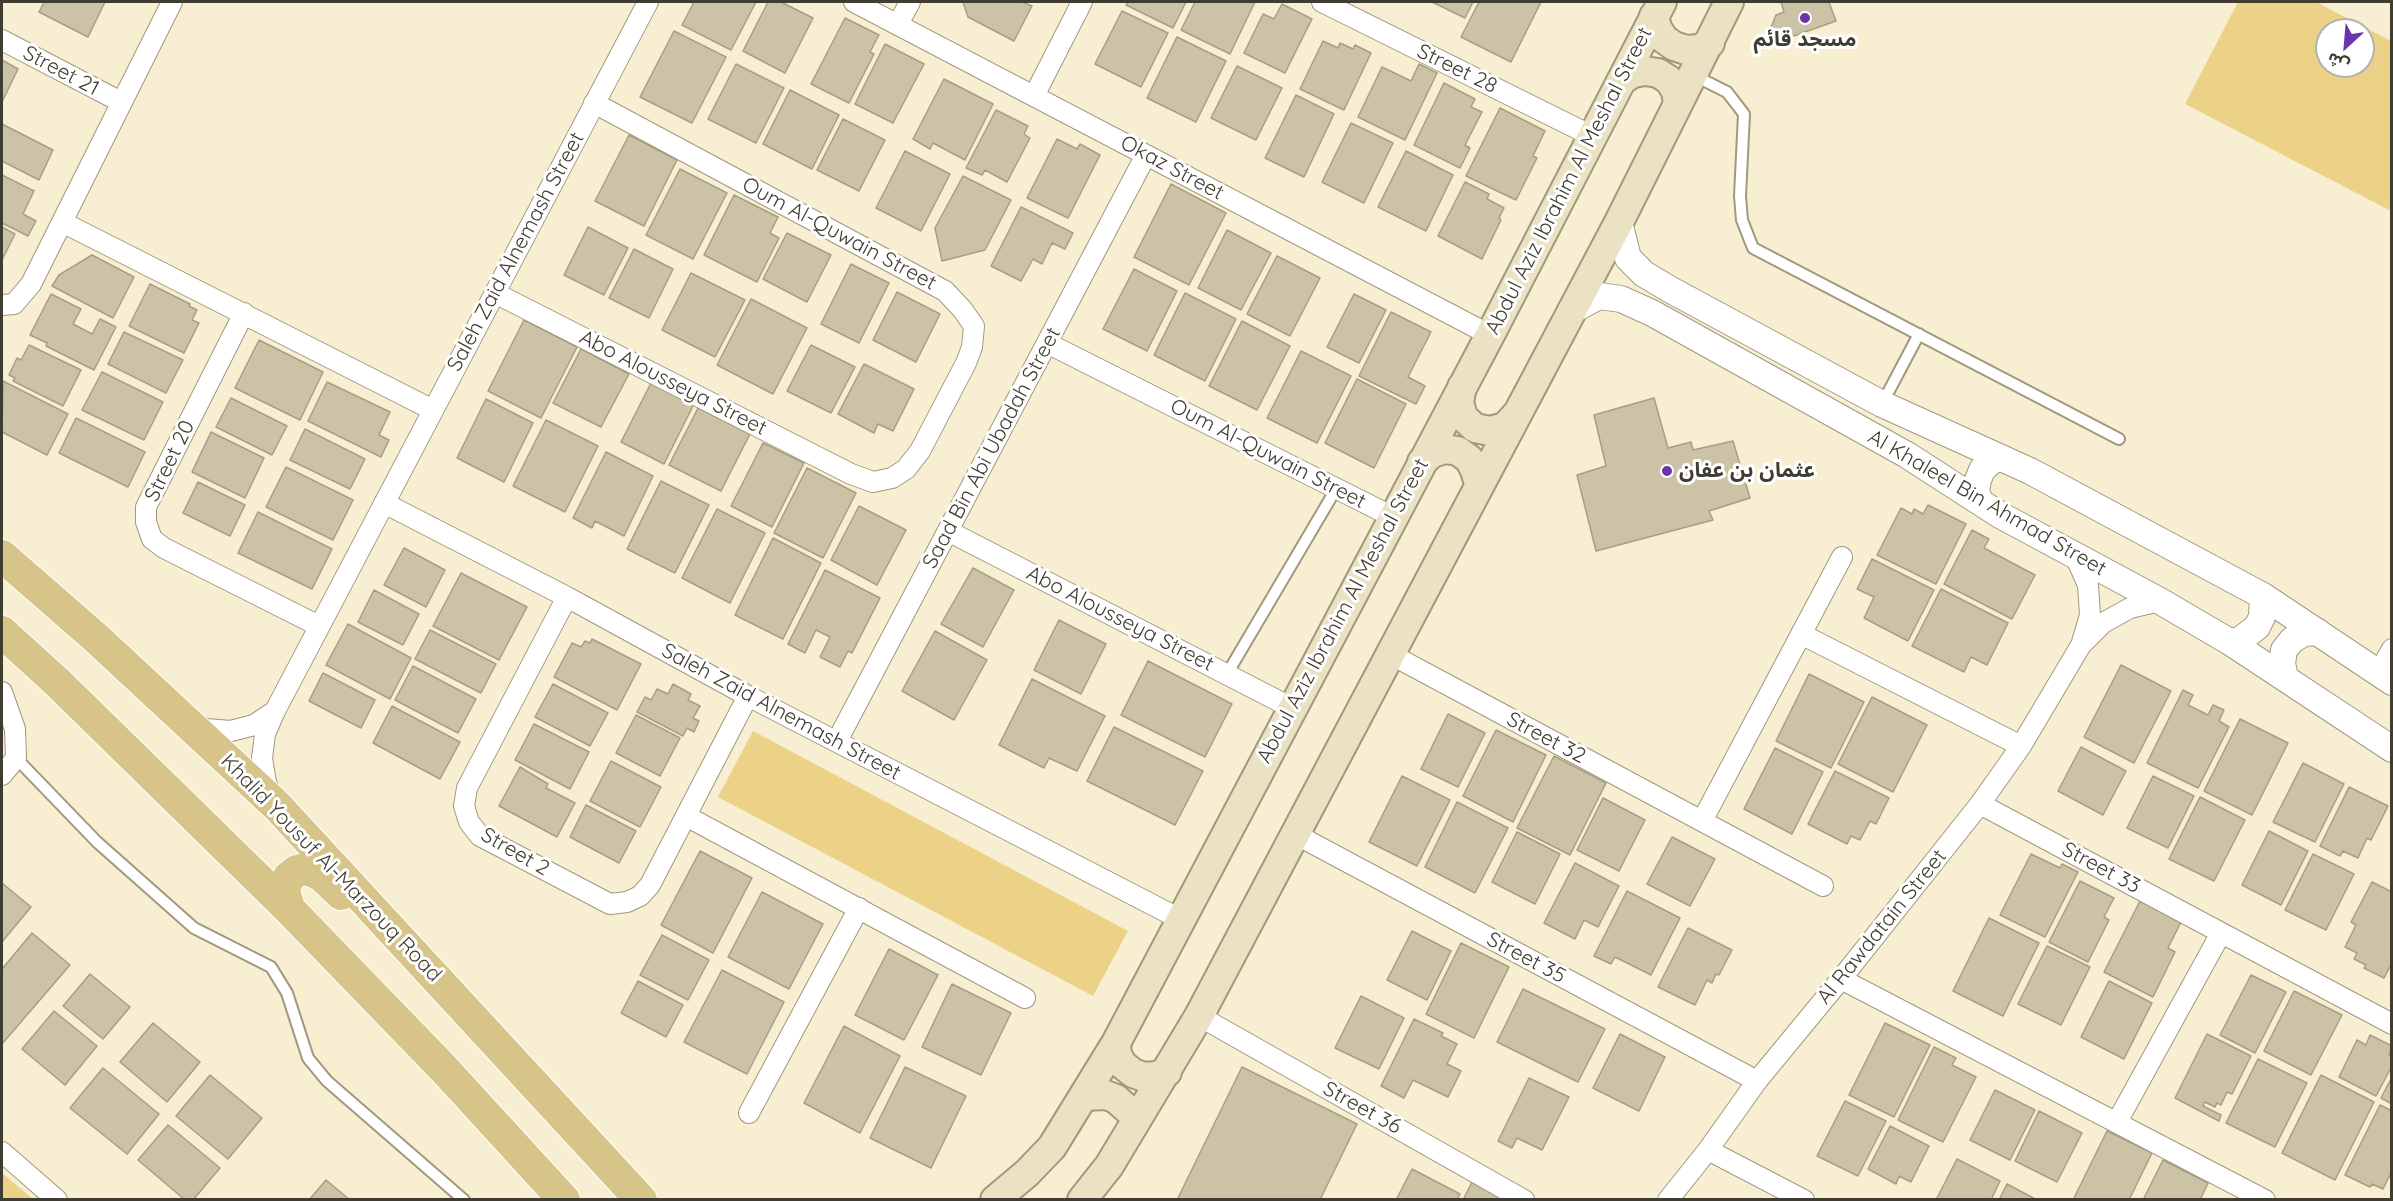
<!DOCTYPE html>
<html>
<head>
<meta charset="utf-8">
<style>
  body { margin:0 }
  #map { position:relative; width:2393px; height:1201px; overflow:hidden; background:#f8efd3; font-family:Quicksand,"Noto Sans Arabic",sans-serif }
  canvas { display:block }
  .frame { position:absolute; inset:0; border:3px solid #3f3c31; pointer-events:none }
  .north { position:absolute; left:2315px; top:18px; width:60px; height:60px; box-sizing:border-box; background:#fff; border:2px solid #b2b1ad; border-radius:50%; rotate:206deg; font-size:16px; font-weight:700; line-height:24px; text-align:center; color:#3f3c31 }
  .north::after { content:''; display:block; margin:auto; width:21px; height:27px; background:#6c34aa; clip-path:polygon(50% 0,100% 100%,50% 72%,0 100%) }
</style>
</head>
<body>
<div id="map">
<canvas width="2393" height="1201"></canvas>
<div class="frame"></div>
<div class="north">ش</div>
</div>
<script>
const ctx = document.querySelector('canvas').getContext('2d');
ctx.lineJoin = 'round';
function paint(path, color) { ctx.fillStyle = color; ctx.fill(path, 'evenodd'); }
const toPath = rows => new Path2D(rows.map(r => 'M' + r).join(''));
function trace(path, color, width, dash) { ctx.strokeStyle = color; ctx.lineWidth = width; ctx.lineCap = dash ? 'butt' : 'round'; ctx.setLineDash(dash || []); ctx.stroke(path); }
function write(font, color, halo, rows, align = 'center') {
  ctx.font = font + ' Quicksand,"Noto Sans Arabic",sans-serif'; ctx.lineWidth = 6; ctx.setLineDash([]); ctx.textBaseline = 'middle'; ctx.strokeStyle = halo; ctx.fillStyle = color; for (const [text, x, y, turn = 0] of rows) {
    ctx.save(); ctx.translate(x, y); ctx.rotate((+turn || 0) * Math.PI / 180); ctx.textAlign = isNaN(turn) ? turn : align; if (halo) ctx.strokeText(text, 0, 0); ctx.fillText(text, 0, 0); ctx.restore();
  }
}
const green = toPath([
  [2238,2,2316,2,2391,41,2391,211,2185,104],
  [2327,30,2363,30,2363,66,2327,66],
  [753,731,1128,931,1093,996,718,797],
  [2,1173,33,1199,2,1199]
]);
const building = toPath([
  [44,2,105,2,88,37,39,12,44,2],
  [694,2,756,2,731,50,682,25,694,2],
  [768,2,781,2,813,18,785,73,743,51,768,2],
  [963,2,1022,2,1032,6,1014,41,968,17,963,2],
  [1128,2,1186,2,1173,28,1126,5,1128,2],
  [1195,2,1255,2,1230,54,1181,30,1195,2],
  [1432,2,1473,2,1465,18,1432,2],
  [1479,2,1541,2,1511,62,1461,37,1479,2],
  [1781,2,1829,2,1836,21,1788,38,1770,30,1776,15,1784,12,1781,2],
  [1282,4,1312,19,1285,73,1244,53,1263,14,1274,19,1282,4],
  [1122,11,1168,33,1141,87,1095,64,1122,11],
  [845,18,879,35,870,52,874,54,849,103,811,84,845,18],
  [674,31,726,57,692,123,640,97,674,31],
  [1177,37,1226,61,1196,122,1147,98,1177,37],
  [1323,41,1338,48,1340,43,1353,49,1355,45,1371,53,1344,110,1300,89,1323,41],
  [885,44,924,64,893,123,855,104,885,44],
  [2,60,18,69,2,102,2,60],
  [736,64,784,88,756,143,708,119,736,64],
  [1419,64,1437,73,1405,140,1358,117,1382,67,1411,81,1419,64],
  [1237,66,1282,88,1256,140,1211,118,1237,66],
  [944,79,993,104,965,160,933,143,930,149,913,139,944,79],
  [1444,83,1475,99,1471,107,1482,112,1465,145,1470,148,1460,168,1414,145,1444,83],
  [790,90,839,115,812,169,763,144,790,90],
  [1296,95,1334,114,1304,177,1265,158,1296,95],
  [1500,108,1545,131,1533,156,1537,158,1516,200,1466,176,1500,108],
  [996,110,1028,126,1024,134,1030,138,1007,182,985,170,982,175,966,168,996,110],
  [843,119,885,140,859,191,817,170,843,119],
  [1351,123,1393,143,1364,203,1322,182,1351,123],
  [2,124,53,150,39,180,2,161,2,124],
  [629,135,677,160,644,226,595,201,629,135],
  [1057,139,1077,149,1080,144,1100,155,1068,218,1027,198,1057,139],
  [905,151,950,174,921,231,876,208,905,151],
  [1406,151,1453,175,1426,231,1378,207,1406,151],
  [680,169,727,193,693,259,646,235,680,169],
  [2,175,34,191,23,214,36,221,28,236,2,223,2,175],
  [963,176,1011,200,985,250,942,261,935,228,963,176],
  [1465,182,1489,194,1487,199,1504,208,1499,218,1501,220,1482,259,1438,236,1465,182],
  [1171,184,1226,213,1189,285,1134,257,1171,184],
  [734,195,778,217,770,233,779,238,757,282,704,255,734,195],
  [1021,207,1073,233,1065,249,1052,243,1042,264,1033,259,1021,281,991,266,1021,207],
  [2,227,15,234,2,260,2,227],
  [588,227,628,248,604,295,564,275,588,227],
  [1227,230,1271,253,1241,310,1198,288,1227,230],
  [787,233,831,255,807,302,763,279,787,233],
  [634,249,673,269,649,318,609,298,634,249],
  [92,255,134,277,113,318,52,286,59,275,92,255],
  [1277,256,1320,278,1290,336,1247,314,1277,256],
  [851,264,889,283,859,343,821,324,851,264],
  [1134,269,1177,291,1147,351,1103,329,1134,269],
  [691,273,745,300,715,357,662,330,691,273],
  [150,284,190,304,189,306,197,310,192,320,199,323,184,353,129,326,150,284],
  [897,292,940,314,916,362,873,340,897,292],
  [1185,293,1236,319,1205,381,1154,355,1185,293],
  [51,294,81,309,73,324,92,334,100,319,116,327,94,370,46,346,47,343,30,335,51,294],
  [1354,294,1386,310,1359,363,1327,347,1354,294],
  [751,299,807,328,773,394,717,365,751,299],
  [1391,312,1431,332,1408,377,1425,386,1416,404,1359,376,1391,312],
  [524,320,577,347,541,418,488,391,524,320],
  [1242,321,1290,346,1257,410,1209,386,1242,321],
  [124,332,183,360,166,393,108,364,124,332],
  [259,340,323,372,300,420,235,388,259,340],
  [29,345,81,370,63,406,13,381,15,378,9,375,17,358,21,360,29,345],
  [811,345,855,367,831,413,787,391,811,345],
  [581,349,629,374,601,427,553,403,581,349],
  [1301,351,1351,376,1317,443,1267,418,1301,351],
  [864,364,914,389,893,431,878,424,874,433,838,414,864,364],
  [102,372,163,402,144,440,82,410,102,372],
  [1357,379,1406,404,1374,468,1325,443,1357,379],
  [3,381,68,414,47,455,2,432,3,381],
  [327,382,390,412,379,435,389,440,381,457,308,421,327,382],
  [651,383,694,404,664,464,621,442,651,383],
  [231,398,287,426,272,455,216,427,231,398],
  [1654,398,1668,448,1691,442,1693,450,1733,441,1750,498,1709,511,1713,520,1596,551,1577,475,1606,466,1594,415,1654,398],
  [486,399,533,423,504,482,457,458,486,399],
  [698,408,750,434,721,491,669,465,698,408],
  [76,418,145,452,128,487,59,453,76,418],
  [546,420,598,446,565,512,513,486,546,420],
  [305,429,365,459,350,489,290,460,305,429],
  [211,432,264,458,245,498,192,472,211,432],
  [763,443,804,463,772,527,731,506,763,443],
  [606,452,653,476,624,536,595,521,592,528,573,518,606,452],
  [286,467,353,500,333,540,266,507,286,467],
  [807,468,856,493,823,558,774,533,807,468],
  [661,481,709,505,675,573,627,549,661,481],
  [198,482,245,505,230,536,183,513,198,482],
  [1928,505,1966,524,1936,584,1877,555,1901,508,1912,514,1914,509,1923,514,1928,505],
  [859,506,906,530,877,585,831,560,859,506],
  [717,509,765,533,730,603,682,578,717,509],
  [258,512,332,549,312,589,238,553,258,512],
  [1972,530,1989,539,1984,548,2035,575,2012,619,1944,584,1972,530],
  [773,538,821,563,783,639,735,615,773,538],
  [404,548,445,570,426,607,384,585,404,548],
  [1872,559,1934,590,1908,641,1864,618,1874,597,1857,589,1872,559],
  [973,568,1014,590,983,647,941,624,973,568],
  [825,570,880,598,852,653,848,651,840,667,820,657,830,637,816,630,805,653,788,644,825,570],
  [461,573,527,607,499,660,433,626,461,573],
  [1941,589,2008,623,1987,665,1971,657,1964,672,1912,646,1941,589],
  [374,590,419,614,403,645,358,622,374,590],
  [1059,620,1106,644,1081,694,1034,670,1059,620],
  [348,624,411,658,390,699,326,665,348,624],
  [430,630,496,664,481,693,415,659,430,630],
  [935,631,987,660,954,720,902,691,935,631],
  [592,639,641,664,617,710,554,677,572,643,581,647,585,641,590,643,592,639],
  [1148,661,1232,704,1205,757,1121,715,1148,661],
  [2121,665,2171,691,2134,763,2084,737,2121,665],
  [413,666,476,699,458,733,395,700,413,666],
  [323,673,375,700,361,728,309,701,323,673],
  [1809,674,1864,702,1831,768,1776,741,1809,674],
  [1032,679,1105,716,1077,771,1049,758,1044,768,999,745,1032,679],
  [553,684,608,713,590,746,535,717,553,684],
  [673,684,691,694,688,700,700,706,693,718,699,721,694,732,687,728,683,736,637,712,645,697,651,700,657,689,668,694,673,684],
  [2183,690,2193,695,2188,705,2208,715,2213,705,2224,710,2219,721,2229,727,2198,788,2147,763,2183,690],
  [1872,697,1927,725,1893,792,1838,764,1872,697],
  [392,706,460,742,440,779,373,743,392,706],
  [1448,714,1485,733,1458,787,1421,769,1448,714],
  [636,715,680,738,660,776,616,753,636,715],
  [2240,719,2288,743,2252,815,2204,791,2240,719],
  [534,724,589,752,570,789,515,760,534,724],
  [1114,727,1203,771,1175,825,1087,781,1114,727],
  [1496,730,1546,755,1513,822,1463,796,1496,730],
  [2081,747,2126,771,2103,815,2058,791,2081,747],
  [1775,748,1823,772,1792,834,1744,809,1775,748],
  [1554,756,1606,783,1570,855,1517,828,1554,756],
  [611,761,661,787,640,827,590,801,611,761],
  [2303,763,2344,784,2315,842,2273,822,2303,763],
  [520,767,548,784,546,788,575,803,557,837,499,806,520,767],
  [1835,771,1889,798,1876,824,1870,821,1860,840,1851,836,1847,844,1808,824,1835,771],
  [1402,776,1450,800,1417,866,1369,842,1402,776],
  [2153,776,2194,796,2168,848,2127,828,2153,776],
  [2349,787,2388,806,2371,840,2367,838,2358,858,2343,851,2340,856,2320,846,2349,787],
  [2200,797,2245,820,2214,881,2169,859,2200,797],
  [1603,798,1645,820,1619,871,1577,850,1603,798],
  [1457,802,1508,828,1475,893,1425,867,1457,802],
  [586,805,636,831,619,863,570,837,586,805],
  [2269,831,2308,851,2281,905,2242,885,2269,831],
  [1517,832,1560,854,1535,904,1492,882,1517,832],
  [1672,837,1715,859,1690,906,1647,884,1672,837],
  [700,851,752,878,713,953,661,925,700,851],
  [2031,854,2060,868,2062,864,2078,872,2045,937,2000,915,2031,854],
  [2313,854,2354,874,2326,930,2285,910,2313,854],
  [1575,863,1619,886,1598,927,1584,920,1575,939,1544,923,1575,863],
  [2080,881,2114,898,2104,917,2109,920,2088,962,2049,942,2080,881],
  [2372,882,2392,892,2392,963,2384,978,2364,968,2366,965,2354,959,2357,953,2345,947,2356,925,2351,922,2372,882],
  [2,883,31,907,2,942,2,883],
  [1627,891,1680,918,1651,975,1615,957,1611,964,1594,956,1627,891],
  [762,892,823,924,789,989,728,957,762,892],
  [2140,901,2181,922,2168,948,2175,952,2153,997,2104,972,2140,901],
  [1989,918,2039,943,2003,1016,1953,991,1989,918],
  [1688,928,1732,950,1719,975,1716,974,1712,983,1707,980,1695,1005,1658,987,1688,928],
  [1412,931,1451,951,1427,1000,1387,980,1412,931],
  [32,933,70,965,2,1044,2,969,32,933],
  [662,935,709,960,688,1000,640,975,662,935],
  [1461,943,1509,967,1474,1038,1426,1014,1461,943],
  [2047,946,2090,967,2061,1025,2018,1004,2047,946],
  [889,949,938,975,904,1040,855,1015,889,949],
  [722,970,784,1002,747,1074,684,1042,722,970],
  [90,974,130,1007,103,1039,63,1006,90,974],
  [2251,975,2286,992,2255,1053,2220,1035,2251,975],
  [638,981,683,1005,666,1037,621,1013,638,981],
  [2109,981,2152,1003,2124,1059,2081,1037,2109,981],
  [952,984,1011,1013,981,1075,922,1047,952,984],
  [1523,989,1605,1029,1578,1082,1497,1042,1523,989],
  [2294,991,2342,1015,2311,1075,2264,1051,2294,991],
  [1361,996,1404,1018,1379,1069,1335,1048,1361,996],
  [54,1011,97,1046,65,1085,22,1049,54,1011],
  [1414,1019,1443,1033,1441,1036,1457,1044,1447,1064,1461,1071,1448,1097,1413,1080,1404,1098,1381,1086,1414,1019],
  [153,1023,200,1062,167,1102,120,1062,153,1023],
  [1885,1023,1930,1045,1894,1117,1849,1095,1885,1023],
  [844,1026,900,1056,860,1133,804,1103,844,1026],
  [1620,1034,1665,1057,1639,1111,1593,1088,1620,1034],
  [2207,1034,2251,1056,2232,1094,2227,1092,2221,1105,2217,1103,2215,1107,2205,1102,2203,1106,2221,1115,2219,1121,2175,1098,2207,1034],
  [2370,1035,2392,1046,2389,1055,2392,1057,2392,1066,2376,1096,2339,1077,2357,1040,2366,1045,2370,1035],
  [1934,1047,1956,1058,1952,1065,1976,1077,1943,1142,1898,1120,1934,1047],
  [2258,1059,2307,1083,2275,1147,2226,1123,2258,1059],
  [905,1067,966,1096,931,1168,870,1138,905,1067],
  [1242,1067,1357,1124,1320,1200,1177,1200,1242,1067],
  [103,1068,159,1114,127,1154,70,1108,103,1068],
  [210,1075,262,1118,228,1159,176,1116,210,1075],
  [2321,1075,2374,1102,2335,1180,2282,1153,2321,1075],
  [2392,1077,2392,1104,2381,1098,2392,1077],
  [1529,1078,1569,1097,1542,1150,1517,1138,1512,1148,1498,1141,1529,1078],
  [1995,1090,2035,1110,2010,1160,1970,1140,1995,1090],
  [1845,1101,1886,1121,1858,1176,1817,1156,1845,1101],
  [2380,1105,2392,1111,2392,1171,2383,1189,2372,1184,2370,1187,2345,1175,2380,1105],
  [2039,1111,2082,1133,2057,1182,2015,1161,2039,1111],
  [168,1125,220,1168,193,1200,185,1200,138,1160,168,1125],
  [1890,1126,1929,1146,1911,1182,1899,1176,1896,1184,1868,1169,1890,1126],
  [2107,1131,2152,1153,2129,1200,2073,1200,2107,1131],
  [1957,1159,2000,1181,1991,1200,1936,1200,1957,1159],
  [2163,1160,2208,1183,2200,1200,2143,1200,2163,1160],
  [1412,1169,1460,1194,1457,1200,1396,1200,1412,1169],
  [326,1180,350,1200,309,1200,326,1180],
  [1472,1182,1505,1200,1463,1200,1472,1182],
  [2007,1184,2037,1200,1999,1200,2007,1184]
]);
const service = toPath([
  [1693,75,1727,92,1744,114,1740,196,1742,220,1753,248,2119,439],
  [1882,404,1919,334],
  [1227,674,1336,489],
  [16,758,97,842,194,928,271,967,287,993,308,1058,327,1081,464,1200]
]);
const minor = toPath([
  [854,2,1490,335],
  [1322,2,1592,136],
  [898,24,910,2],
  [2,40,121,102],
  [1034,96,1082,2],
  [62,222,433,410],
  [495,293,851,474,873,482,892,478,906,469,920,451,966,363,972,347,974,326,962,309,945,291,594,103],
  [2,305,14,304,31,284,172,2],
  [244,313,146,507,146,522,152,539,164,548,319,626],
  [1047,343,1393,517],
  [384,503,567,597,748,696,1180,919],
  [948,531,1292,708],
  [2075,556,2088,585,2090,615,2082,642],
  [567,597,467,788,464,806,469,822,480,836,610,904,627,902,640,896,650,885,748,696],
  [1801,634,2021,746],
  [1390,654,1823,886],
  [2379,672,2392,649],
  [2,692,15,729,16,758,2,775],
  [194,723,206,729,231,731,254,725,275,711],
  [837,741,1146,155],
  [272,796,266,783,262,758,265,734,275,711,648,2],
  [1980,804,2392,1024],
  [686,816,1025,998],
  [1702,821,1842,557],
  [1295,834,1757,1081],
  [1841,979,2265,1200],
  [1199,1016,1524,1200],
  [749,1113,859,908],
  [2117,1122,2221,933],
  [1708,1150,1804,1200],
  [2,1152,57,1200],
  [1668,1200,1708,1150,1757,1081,1841,979,1980,804,2021,746,2081,645,2103,623,2130,608,2160,601]
]);
const tertiary = toPath([
  [1619,222,1628,258,1644,274,1671,290,1882,404,2030,471,2263,596,2392,682],
  [1571,311,1599,296,1621,299,1652,313,1907,455,2000,515,2160,601,2230,642,2392,749],
  [1980,502,1976,491,1978,480,1982,470,1990,462,2000,458],
  [2230,642,2240,640,2257,627,2262,617,2263,596],
  [2285,677,2282,664,2284,650,2292,640,2304,633,2318,632]
]);
const secondary = toPath([
  [1654,16,1657,28,1664,39,1674,46,1686,50,1699,49,1710,43],
  [1622,80,1633,73,1645,71,1658,73,1669,80,1676,91,1678,104],
  [1462,387,1459,402,1463,417,1475,428,1490,431,1505,427,1516,415],
  [1422,462,1432,453,1445,449,1458,451,1469,459,1475,470,1479,484],
  [1116,1043,1117,1055,1123,1065,1133,1073,1144,1077,1156,1076,1167,1072],
  [1084,1096,1106,1095,1116,1099,1132,1113,1135,1123],
  [995,1200,1027,1173,1052,1147,1116,1043,1490,335,1662,2],
  [1082,1200,1109,1166,1199,1016,1619,222,1729,2]
]);
const primary = toPath([
  [2,556,96,638,277,806,641,1200],
  [2,632,57,682,290,910,444,1069,564,1200],
  [290,910,285,896,285,885,289,877,297,871,307,869,321,875,341,894]
]);
const markers = [
  [1805,18,6,"#6c34aa"],
  [1667,471,6,"#6c34aa"]
];
const poiNames = [
  ["مسجد قائم",1805,40],
  ["عثمان بن عفان",1679,471,"left"]
];
const streetNames = [
  ["Street 28",1457,69,26],
  ["Street 21",61,71,28],
  ["Okaz Street",1172,168,28],
  ["Abdul Aziz Ibrahim Al Meshal Street",1569,181,-63],
  ["Oum Al-Quwain Street",839,234,28],
  ["Saleh Zaid Alnemash Street",516,252,-62],
  ["Abo Alousseya Street",673,383,27],
  ["Saad Bin Abi Ubadah Street",992,448,-62],
  ["Oum Al-Quwain Street",1268,454,27],
  ["Street 20",170,461,-64],
  ["Al Khaleel Bin Ahmad Street",1987,503,30],
  ["Abdul Aziz Ibrahim Al Meshal Street",1343,611,-62],
  ["Abo Alousseya Street",1120,619,27],
  ["Saleh Zaid Alnemash Street",781,712,28],
  ["Street 32",1546,738,28],
  ["Street 2",515,852,30],
  ["Khalid Yousuf Al-Marzouq Road",331,868,46],
  ["Street 33",2101,868,28],
  ["Al Rawdatain Street",1882,927,-51],
  ["Street 35",1526,958,28],
  ["Street 36",1362,1108,29]
];
paint(green, '#ecd286');
paint(building, '#ccc3a7');
trace(building, '#a79e84', 1.5);
trace(service, '#a1987e', 14);
trace(minor, '#a1987e', 22);
trace(tertiary, '#a1987e', 28);
trace(secondary, '#a1987e', 32);
trace(primary, '#fff', 34);
trace(service, '#fff', 10);
trace(minor, '#fff', 20);
trace(tertiary, '#fff', 26);
trace(secondary, '#ebe2c4', 28);
trace(primary, '#d6c489', 32);
for (const [x, y, r, color] of markers) { const dot = new Path2D(); dot.arc(x, y, r, 0, 2 * Math.PI); ctx.fillStyle = color; ctx.fill(dot); trace(dot, '#fff', 2); }
write('bold 21px', '#3f3c31', '#fff', poiNames);
write('21px', '#3f3c31', '#fff', streetNames);
</script>
</body>
</html>
